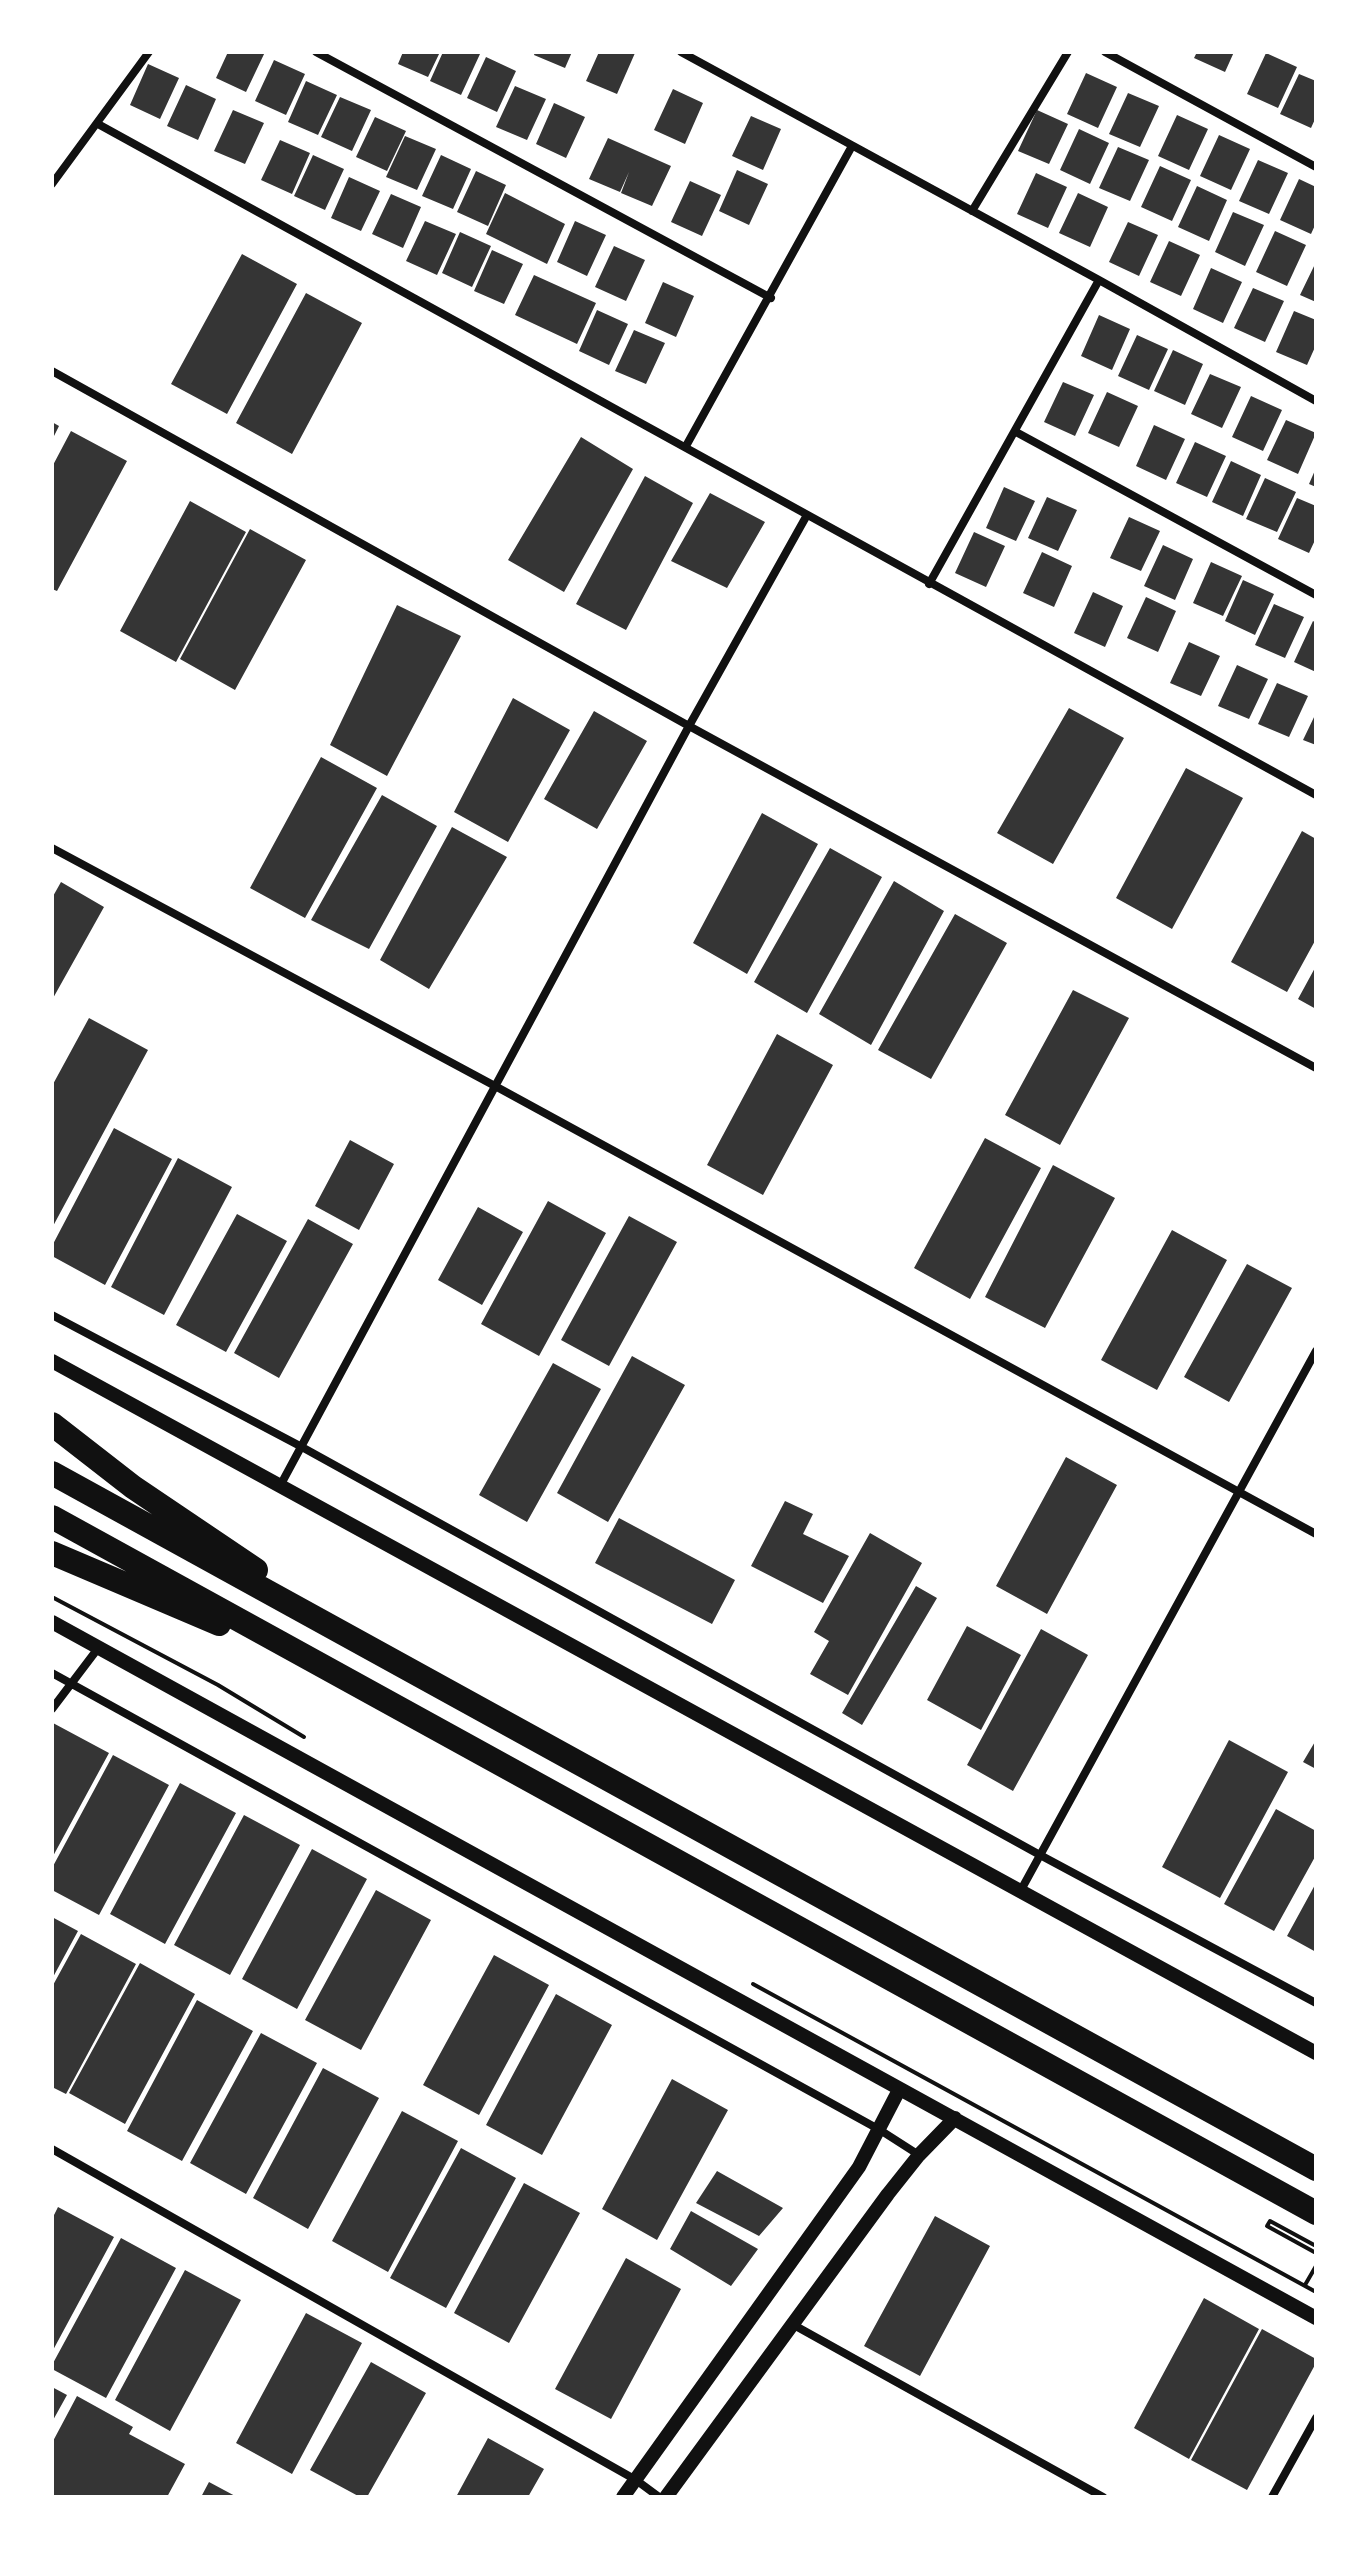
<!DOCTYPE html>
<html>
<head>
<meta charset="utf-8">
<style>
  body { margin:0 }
  #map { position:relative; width:1368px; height:2549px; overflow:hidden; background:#fff; font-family:Rubik,sans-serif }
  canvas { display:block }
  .frame { position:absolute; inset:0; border:54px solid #fff; pointer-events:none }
</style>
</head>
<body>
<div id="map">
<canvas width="1368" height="2549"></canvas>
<div class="frame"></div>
</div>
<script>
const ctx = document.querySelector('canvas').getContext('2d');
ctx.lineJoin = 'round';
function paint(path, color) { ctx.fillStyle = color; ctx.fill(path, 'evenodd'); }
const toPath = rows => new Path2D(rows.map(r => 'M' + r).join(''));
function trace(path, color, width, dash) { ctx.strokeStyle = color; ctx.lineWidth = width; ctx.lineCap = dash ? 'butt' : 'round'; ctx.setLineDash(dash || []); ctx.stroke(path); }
const building = toPath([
  [228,52,265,52,246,92,216,78],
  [403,52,440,52,428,77,398,64],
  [443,52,480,54,461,95,430,81],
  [535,52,572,52,565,68,534,55],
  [599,52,635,53,617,94,586,81],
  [1197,52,1234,52,1225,72,1194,58],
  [1266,53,1297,67,1278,108,1247,94],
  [486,57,516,71,497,112,467,98],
  [274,60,305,74,286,115,255,101],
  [148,64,179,78,160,119,130,105],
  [1086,73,1117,87,1098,128,1067,114],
  [1299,74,1316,81,1316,117,1311,128,1280,114],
  [306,81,337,95,318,135,288,122],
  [186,85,216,99,198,140,167,126],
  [515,86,546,99,527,140,496,127],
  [673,89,703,103,685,144,654,130],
  [1128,93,1159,106,1140,147,1109,134],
  [340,97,371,110,352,151,321,137],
  [554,103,585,117,566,158,536,144],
  [233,110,264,123,245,164,214,151],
  [1037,110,1068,124,1049,164,1018,151],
  [1177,115,1208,129,1189,170,1158,156],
  [751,116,781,129,763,170,732,156],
  [375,117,406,131,387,171,356,157],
  [1079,129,1109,143,1090,184,1060,170],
  [1219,135,1250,149,1231,190,1200,176],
  [405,136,436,149,417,190,386,177],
  [608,138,671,166,652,206,621,193,629,172,620,192,589,179],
  [280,140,310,153,292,194,261,180],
  [1118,147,1149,160,1130,201,1099,188],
  [313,155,344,169,325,210,294,196],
  [441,155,471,169,453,209,422,196],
  [1258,160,1288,173,1269,214,1239,201],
  [1160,166,1191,180,1172,221,1141,207],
  [737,170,768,184,749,225,719,211],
  [476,171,506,185,488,226,457,212],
  [1036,173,1067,187,1048,228,1017,214],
  [349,177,380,191,361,231,331,218],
  [1299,179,1316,187,1316,223,1311,234,1280,220],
  [690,181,721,195,702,236,671,222],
  [1197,186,1227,200,1209,241,1178,227],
  [505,193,565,224,547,264,486,234],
  [1078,193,1108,207,1090,247,1059,233],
  [391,194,421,207,403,248,372,234],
  [1233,212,1264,225,1245,266,1215,252],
  [425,221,456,234,437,275,406,261],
  [575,221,606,235,587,276,557,262],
  [1128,222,1158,235,1139,276,1109,262],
  [1275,231,1306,245,1287,286,1256,272],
  [460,232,491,246,472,287,442,273],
  [1169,241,1200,255,1181,296,1150,282],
  [614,246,645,260,626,301,595,287],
  [492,250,523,264,504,304,474,291],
  [242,254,297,284,227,414,171,384],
  [1316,262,1316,302,1300,295],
  [1211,268,1242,282,1223,323,1193,309],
  [534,275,596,303,577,344,515,315],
  [663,282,694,296,676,337,645,323],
  [1253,288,1284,301,1265,342,1234,328],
  [306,293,362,323,292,454,236,423],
  [597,310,628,324,609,365,579,351],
  [1294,311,1316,320,1316,345,1307,365,1276,352],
  [1099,315,1130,329,1112,370,1081,356],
  [634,330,665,343,646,384,615,371],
  [1137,335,1168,349,1149,390,1118,376],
  [1173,350,1203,364,1185,405,1154,391],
  [1210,374,1241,387,1222,428,1191,414],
  [1063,382,1094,395,1075,436,1044,422],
  [1107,392,1138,406,1119,447,1088,433],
  [1251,396,1282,410,1263,451,1232,437],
  [1286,420,1316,433,1298,474,1267,460],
  [52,422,59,426,52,440],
  [1154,425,1185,439,1166,480,1136,466],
  [71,431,127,461,57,591,52,589,52,467],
  [581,437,633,469,564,592,508,560],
  [1195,442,1226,456,1207,497,1176,483],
  [1231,461,1261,475,1243,516,1212,502],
  [1316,468,1316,487,1309,484],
  [645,476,693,503,626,630,576,604],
  [1265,478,1296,492,1277,532,1246,519],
  [1004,487,1035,501,1016,541,986,528],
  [710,493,765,522,727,588,671,561],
  [1047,497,1077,510,1058,551,1028,538],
  [1297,498,1316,506,1316,538,1309,553,1278,539],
  [190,501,246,532,176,662,120,631],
  [1129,517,1160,531,1141,571,1110,558],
  [250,529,306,560,235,690,180,659],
  [974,532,1005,546,986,587,955,573],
  [1163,545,1193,559,1175,600,1144,586],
  [1042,552,1072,566,1054,607,1023,593],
  [1211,562,1242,576,1223,616,1193,603],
  [1243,580,1274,594,1255,635,1225,621],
  [1093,592,1123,606,1105,647,1074,633],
  [1146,597,1176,611,1158,652,1127,638],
  [1274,604,1304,617,1285,658,1255,645],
  [397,605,461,636,387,776,330,745],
  [1313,621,1316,623,1316,672,1294,662],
  [1189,642,1220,656,1201,696,1170,683],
  [1237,665,1268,679,1249,719,1218,706],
  [1277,683,1308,696,1289,737,1258,724],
  [513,698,570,730,508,842,454,812],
  [1069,708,1124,738,1053,864,997,833],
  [594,711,647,741,597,829,544,799],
  [1316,713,1316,745,1303,740],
  [321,757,377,788,305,918,250,888],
  [1186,768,1243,798,1172,929,1116,898],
  [382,795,437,826,369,949,311,920],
  [762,813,818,844,747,974,693,943],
  [452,827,507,857,429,989,380,960],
  [1302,831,1316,839,1316,939,1287,992,1231,962],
  [830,848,882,877,807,1013,754,982],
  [894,881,944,911,871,1045,819,1014],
  [61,882,104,907,52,1000,52,898],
  [955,914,1007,943,931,1079,878,1050],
  [1316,966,1316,1009,1298,999],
  [1073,990,1129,1018,1060,1145,1005,1115],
  [89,1018,148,1050,52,1228,52,1086],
  [777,1034,833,1065,763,1195,707,1165],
  [114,1128,172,1159,105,1285,52,1256,52,1246],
  [985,1138,1041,1168,970,1299,914,1268],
  [350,1140,394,1164,359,1230,315,1206],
  [178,1158,232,1187,164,1315,111,1287],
  [1053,1165,1115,1198,1045,1328,985,1297],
  [548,1201,606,1233,539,1356,481,1324],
  [478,1207,523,1232,482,1305,438,1280],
  [237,1214,287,1241,226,1352,176,1325],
  [629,1216,677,1242,609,1366,561,1340],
  [308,1219,353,1244,279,1378,234,1353],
  [1172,1230,1227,1260,1157,1390,1101,1360],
  [1247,1264,1292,1288,1229,1402,1184,1377],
  [632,1356,685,1385,608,1522,557,1493],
  [553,1363,601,1389,527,1522,479,1495],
  [1066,1457,1117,1485,1047,1614,996,1586],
  [785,1501,813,1514,803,1534,849,1556,823,1603,751,1566],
  [619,1518,735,1580,712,1624,595,1563],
  [870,1533,922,1563,848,1695,810,1674,829,1641,814,1632],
  [916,1586,937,1598,862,1725,842,1713],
  [967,1626,1021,1655,981,1730,927,1700],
  [1041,1629,1088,1655,1013,1791,967,1765],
  [53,1723,109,1753,52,1858,52,1725],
  [1229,1740,1288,1772,1220,1898,1162,1867],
  [1316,1740,1316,1769,1303,1762],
  [113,1755,169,1785,99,1915,52,1890,52,1868],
  [180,1783,236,1813,165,1944,110,1914],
  [1276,1809,1316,1831,1316,1855,1274,1931,1224,1904],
  [244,1815,300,1845,230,1975,174,1945],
  [312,1849,367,1879,297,2009,242,1979],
  [1316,1883,1316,1952,1287,1936],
  [376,1890,431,1920,361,2050,305,2020],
  [52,1917,78,1931,52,1979],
  [81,1934,136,1964,66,2094,52,2087,52,1987],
  [494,1955,549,1985,479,2115,423,2085],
  [140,1963,195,1994,125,2124,69,2093],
  [556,1994,612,2025,542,2155,486,2125],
  [197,2000,253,2031,182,2161,127,2131],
  [261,2033,317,2063,246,2194,190,2163],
  [323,2068,379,2098,308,2229,253,2198],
  [672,2079,728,2110,657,2240,602,2209],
  [402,2111,458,2141,388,2272,332,2241],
  [461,2148,516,2178,446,2308,390,2278],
  [717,2171,783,2208,759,2236,696,2203],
  [524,2183,580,2213,509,2343,454,2313],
  [58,2207,114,2237,52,2352,52,2219],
  [691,2211,758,2249,731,2286,670,2249],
  [935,2216,990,2246,920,2376,864,2346],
  [121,2238,176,2268,106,2398,52,2369,52,2365],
  [626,2258,681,2289,611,2419,555,2389],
  [185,2270,241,2300,170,2431,115,2400],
  [1204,2298,1259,2329,1189,2459,1134,2428],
  [306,2313,362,2343,292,2474,236,2443],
  [1262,2329,1316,2359,1316,2363,1247,2490,1191,2460],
  [371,2362,426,2393,367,2497,360,2497,310,2470],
  [52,2387,67,2395,52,2422],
  [77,2396,133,2427,129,2434,185,2464,167,2497,52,2497,52,2443],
  [488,2438,544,2469,528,2497,456,2497],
  [209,2482,237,2497,201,2497]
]);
const path = toPath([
  [52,1597,218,1685,304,1737],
  [753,1984,1316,2292],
  [1316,2246,1270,2221,1267,2226,1316,2253],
  [1305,2285,1316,2266]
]);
const minor = toPath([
  [316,52,771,298],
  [681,52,1099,280,1316,401],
  [1105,52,1316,167],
  [98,124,1316,795],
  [52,184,149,52],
  [972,211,1068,52],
  [52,371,689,726,1316,1068],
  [1016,432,1316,595],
  [686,446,852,146],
  [929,584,1099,280],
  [52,848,495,1086,1316,1534],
  [52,1315,300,1446,1040,1855,1316,2003],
  [280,1486,689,726,807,515],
  [52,1673,880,2130,919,2155],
  [52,1709,99,1647],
  [1021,1890,1316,1351],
  [52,2149,636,2480,659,2497],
  [792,2324,1103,2497],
  [1272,2497,1316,2418]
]);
const tertiary = toPath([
  [52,1361,1316,2053],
  [52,1622,1316,2318],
  [623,2497,859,2167,899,2090],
  [666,2497,888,2194,919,2155,955,2118]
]);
const motorway = toPath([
  [52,1424,133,1487,256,1570],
  [52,1473,1316,2169],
  [52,1517,1316,2213],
  [52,1553,219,1624]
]);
paint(building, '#353535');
trace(path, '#111', 4);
trace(minor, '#111', 8);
trace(tertiary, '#111', 14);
trace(motorway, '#111', 24);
</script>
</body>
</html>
